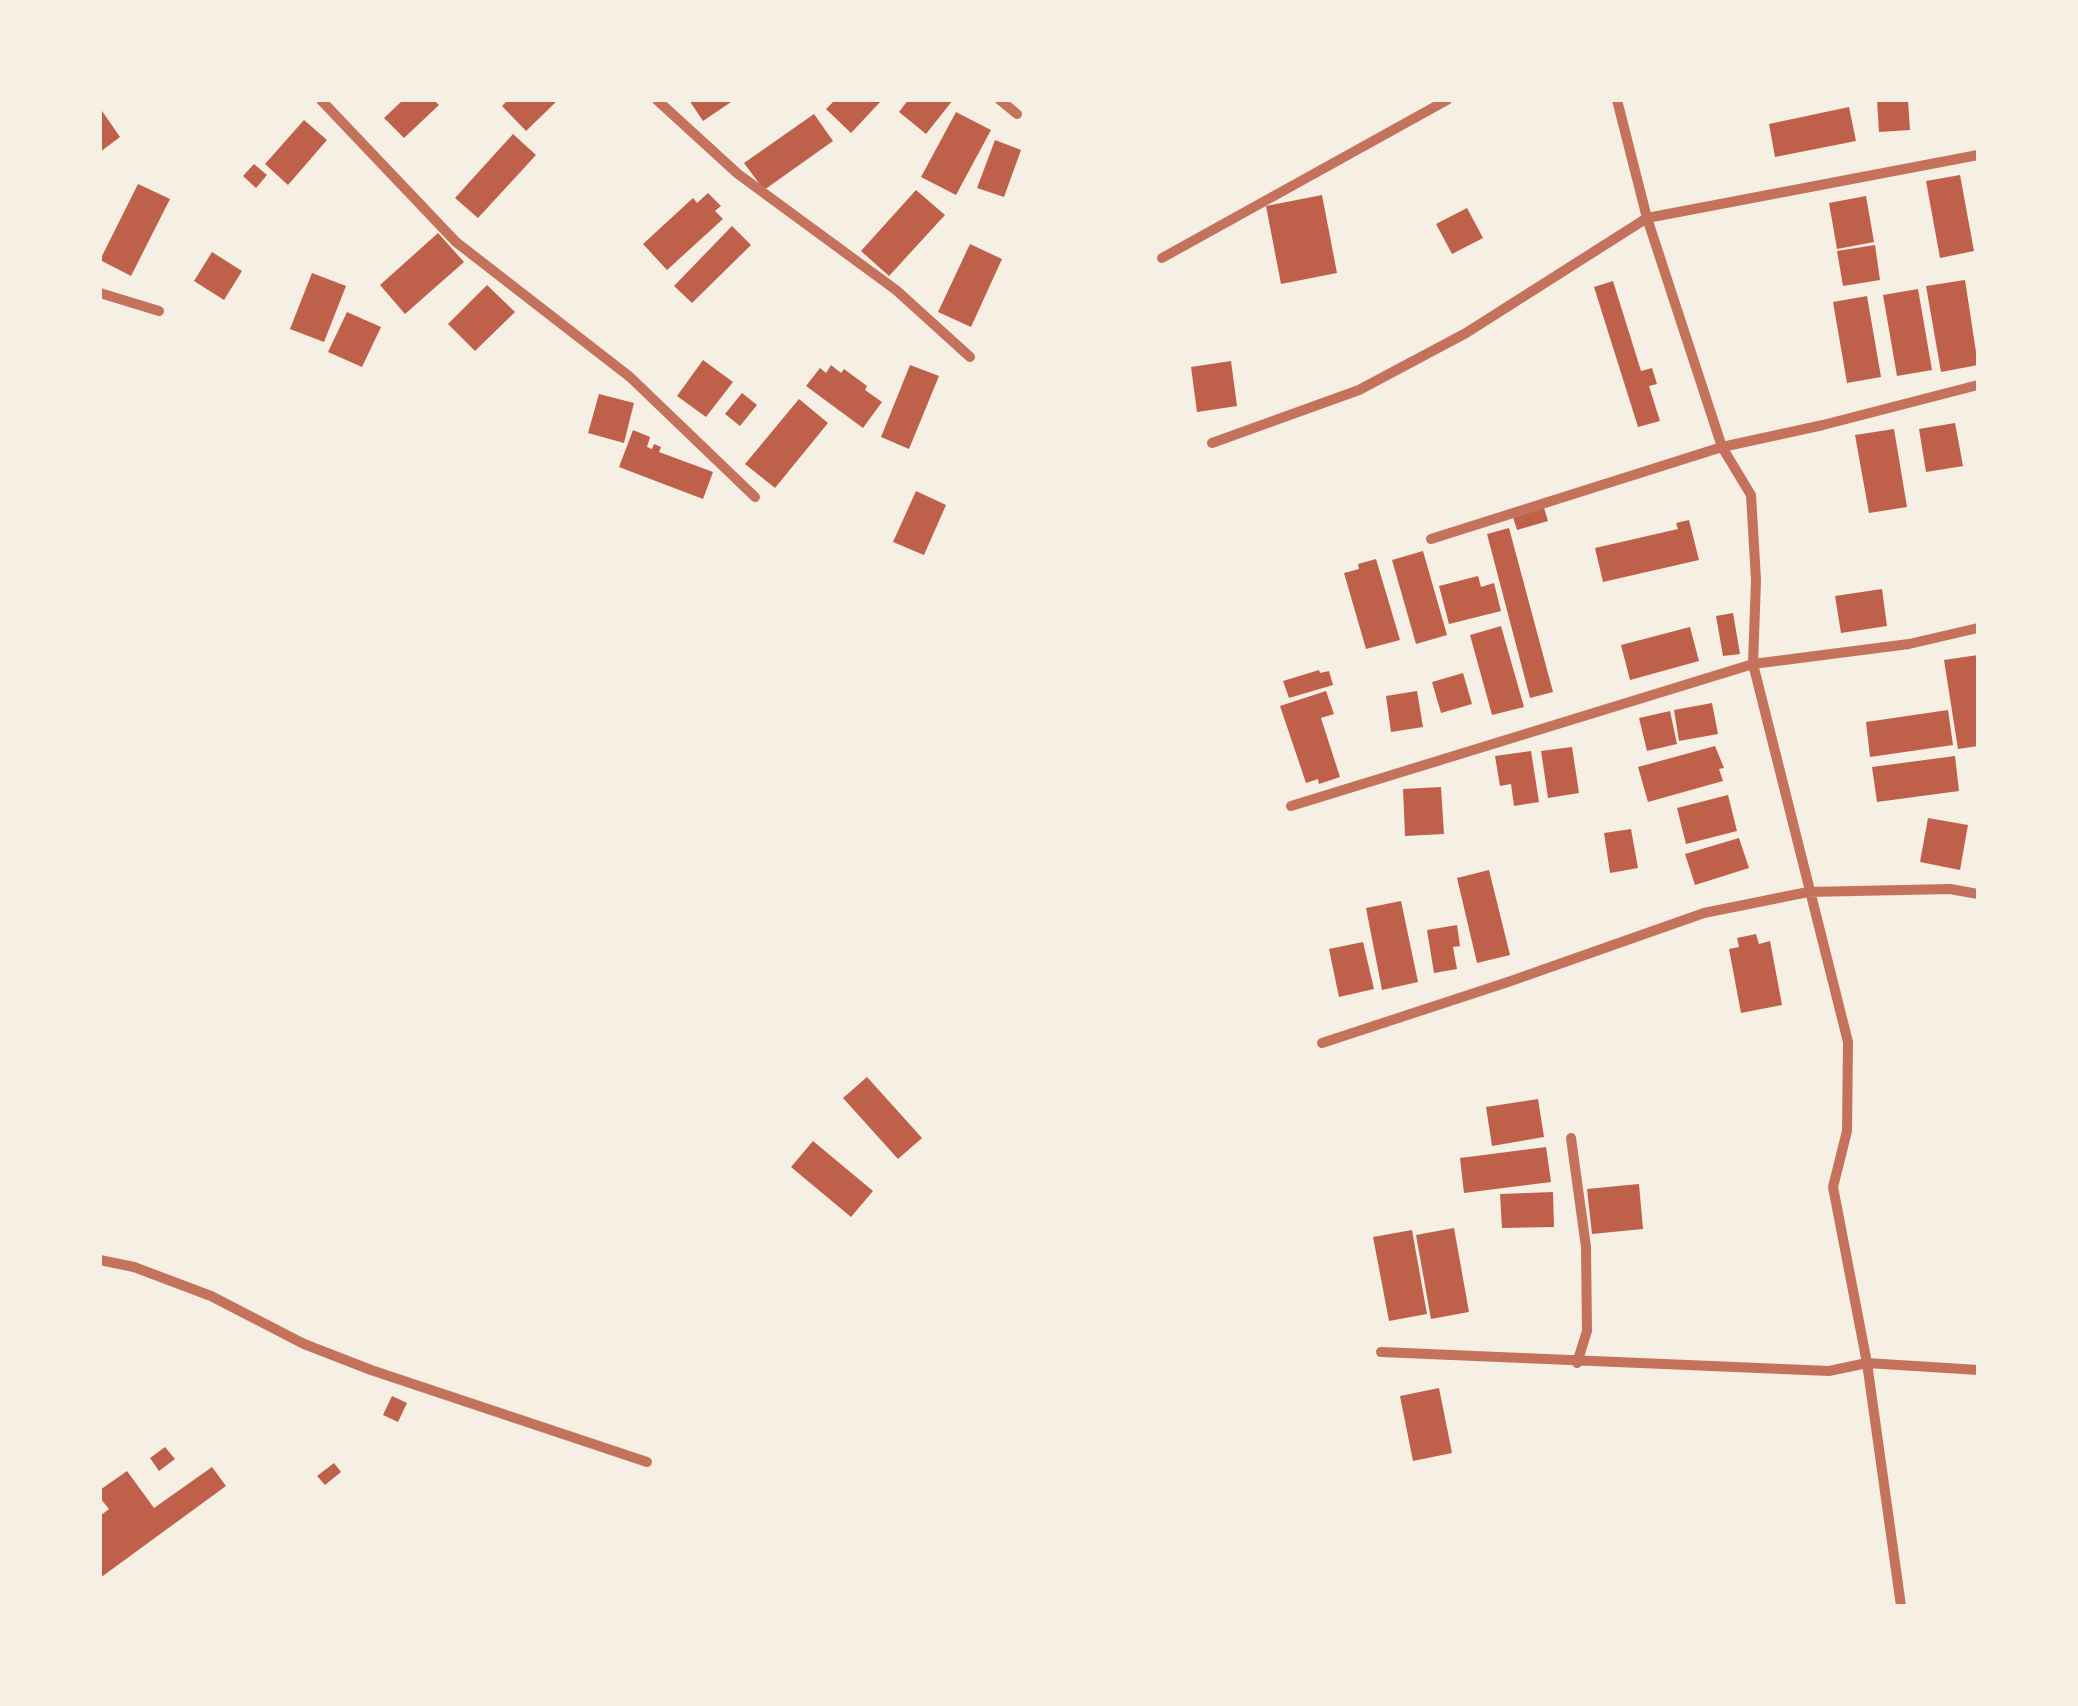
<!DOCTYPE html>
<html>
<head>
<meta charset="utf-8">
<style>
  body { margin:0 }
  #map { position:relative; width:2078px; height:1706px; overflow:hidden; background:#f6efe4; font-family:"Exo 2",sans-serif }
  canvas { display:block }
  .frame { position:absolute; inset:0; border:102px solid #f6efe4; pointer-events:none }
</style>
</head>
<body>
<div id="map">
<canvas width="2078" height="1706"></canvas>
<div class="frame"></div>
</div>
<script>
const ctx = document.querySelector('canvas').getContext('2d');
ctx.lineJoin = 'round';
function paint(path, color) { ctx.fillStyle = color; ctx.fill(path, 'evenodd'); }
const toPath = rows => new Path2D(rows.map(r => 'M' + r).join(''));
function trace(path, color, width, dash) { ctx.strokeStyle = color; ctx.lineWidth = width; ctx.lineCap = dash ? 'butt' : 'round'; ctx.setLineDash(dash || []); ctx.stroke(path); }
const building = toPath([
  [403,100,434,100,439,105,404,138,384,118],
  [508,100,558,100,526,131,502,106],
  [689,100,734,100,703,121],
  [835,100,882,100,851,133,826,109],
  [908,100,953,100,926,134,899,112],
  [1877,100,1908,100,1910,130,1879,132],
  [1849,107,1856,141,1775,157,1769,124],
  [100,108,120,137,100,152],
  [956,112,991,130,956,195,921,177],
  [814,114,833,141,764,190,744,163],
  [304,120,327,140,288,185,265,164],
  [513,134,536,155,478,218,455,198],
  [995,140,1021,150,1004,197,977,188],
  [254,164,267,175,256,188,243,176],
  [1960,175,1974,251,1940,258,1926,181],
  [138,184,170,199,131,276,100,260],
  [916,190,945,215,889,276,861,251],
  [708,193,721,206,715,211,723,219,667,270,643,244,693,198,697,203],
  [1322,195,1337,273,1281,284,1266,206],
  [1866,196,1874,242,1837,249,1829,203],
  [1467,208,1483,238,1452,254,1436,224],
  [732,226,751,245,692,303,674,286],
  [438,233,464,262,405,314,380,285],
  [970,244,1002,259,971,327,938,312],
  [1875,245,1880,280,1843,286,1837,251],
  [212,252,242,271,224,300,194,281],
  [312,273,346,286,324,342,290,329],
  [1965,280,1978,365,1941,372,1926,286],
  [1613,281,1641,371,1652,368,1657,384,1649,386,1660,421,1638,427,1594,287],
  [487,285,515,312,475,351,448,324],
  [1918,289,1932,370,1897,376,1883,295],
  [1867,296,1881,377,1847,383,1833,302],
  [347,312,381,327,362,367,328,352],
  [703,360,733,382,706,417,677,396],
  [1231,361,1237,406,1197,412,1191,367],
  [831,365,841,373,844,369,867,386,865,390,882,402,863,428,806,386,820,368,826,373],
  [910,365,939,376,909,449,881,437],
  [742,393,757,405,740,426,725,414],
  [599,394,634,403,624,443,588,433],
  [799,399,828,423,775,488,745,464],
  [1955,423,1963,466,1926,472,1919,429],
  [1894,429,1907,507,1869,513,1855,435],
  [633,430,650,437,647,447,652,449,654,444,661,447,659,452,713,472,703,499,619,467],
  [916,491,946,505,924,555,893,542],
  [1544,508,1548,521,1517,530,1513,517],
  [1689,520,1699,560,1603,582,1595,548,1678,529,1676,523],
  [1509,528,1553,692,1530,698,1487,534],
  [1423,551,1447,635,1416,644,1392,560],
  [1376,559,1400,640,1366,649,1344,573,1359,569,1358,564],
  [1478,576,1481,587,1494,583,1501,611,1449,624,1439,586],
  [1882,589,1887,626,1841,633,1835,596],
  [1733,613,1740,654,1723,656,1716,616],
  [1501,626,1524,707,1492,715,1470,635],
  [1690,627,1699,661,1630,680,1621,645],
  [1978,655,1978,746,1958,749,1944,660],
  [1319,670,1320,673,1329,671,1333,685,1289,698,1283,681],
  [1463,673,1472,704,1441,713,1432,682],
  [1326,691,1334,714,1321,718,1340,777,1319,784,1318,779,1306,783,1280,706],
  [1417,691,1423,727,1391,732,1386,696],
  [1712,703,1718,734,1679,741,1674,710],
  [1948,710,1953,745,1870,757,1866,722],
  [1670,711,1677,744,1647,751,1639,718],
  [1715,746,1724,768,1719,769,1723,781,1648,802,1638,767],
  [1572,747,1579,793,1548,798,1541,751],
  [1531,751,1539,802,1514,806,1511,784,1500,786,1495,756],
  [1955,756,1959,791,1877,802,1872,767],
  [1441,787,1444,834,1405,836,1403,789],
  [1728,795,1737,831,1686,844,1677,808],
  [1928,818,1968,825,1960,870,1920,862],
  [1631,829,1638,868,1610,873,1604,833],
  [1739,838,1749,868,1695,885,1685,854],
  [1489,870,1510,955,1477,963,1457,878],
  [1401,901,1418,982,1382,990,1366,908],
  [1457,925,1460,946,1453,947,1457,969,1434,973,1427,930],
  [1756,934,1759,944,1770,941,1782,1005,1741,1013,1729,949,1739,947,1737,938],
  [1363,942,1374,989,1339,997,1329,949],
  [867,1077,922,1138,898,1159,843,1098],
  [1538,1099,1544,1137,1492,1146,1486,1107],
  [813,1141,873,1191,851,1217,791,1167],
  [1546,1147,1551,1182,1464,1193,1460,1158],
  [1639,1184,1643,1229,1592,1234,1587,1189],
  [1553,1192,1554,1227,1502,1228,1500,1194],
  [1454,1228,1469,1312,1431,1319,1416,1235],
  [1412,1230,1427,1314,1389,1321,1373,1237],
  [1439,1388,1452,1453,1413,1461,1400,1396],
  [392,1396,407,1403,398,1422,383,1415],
  [165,1447,175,1459,159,1471,150,1458],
  [334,1463,341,1472,325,1485,317,1476],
  [212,1467,226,1486,100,1578,100,1516,109,1509,100,1498,100,1490,127,1471,154,1508]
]);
const minor = toPath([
  [321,100,456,242,630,377,755,497],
  [657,100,738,174,896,290,970,357],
  [1000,100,1017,114],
  [1617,100,1647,218,1722,447,1751,495,1756,580,1753,664,1848,1042,1847,1131,1833,1187,1867,1363,1901,1606],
  [1162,258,1447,100],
  [100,293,159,311],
  [1212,443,1359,390,1466,333,1647,218,1978,155],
  [1431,539,1722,447,1823,425,1978,385],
  [1291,806,1753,664,1909,644,1978,628],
  [1322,1043,1508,982,1704,913,1808,892,1950,889,1978,894],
  [1571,1138,1586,1247,1587,1331,1577,1363],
  [100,1260,134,1267,211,1296,304,1344,371,1370,647,1462],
  [1381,1352,1829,1371,1867,1363,1978,1370]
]);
paint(building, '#bf614a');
trace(minor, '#c5725c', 10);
</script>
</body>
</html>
